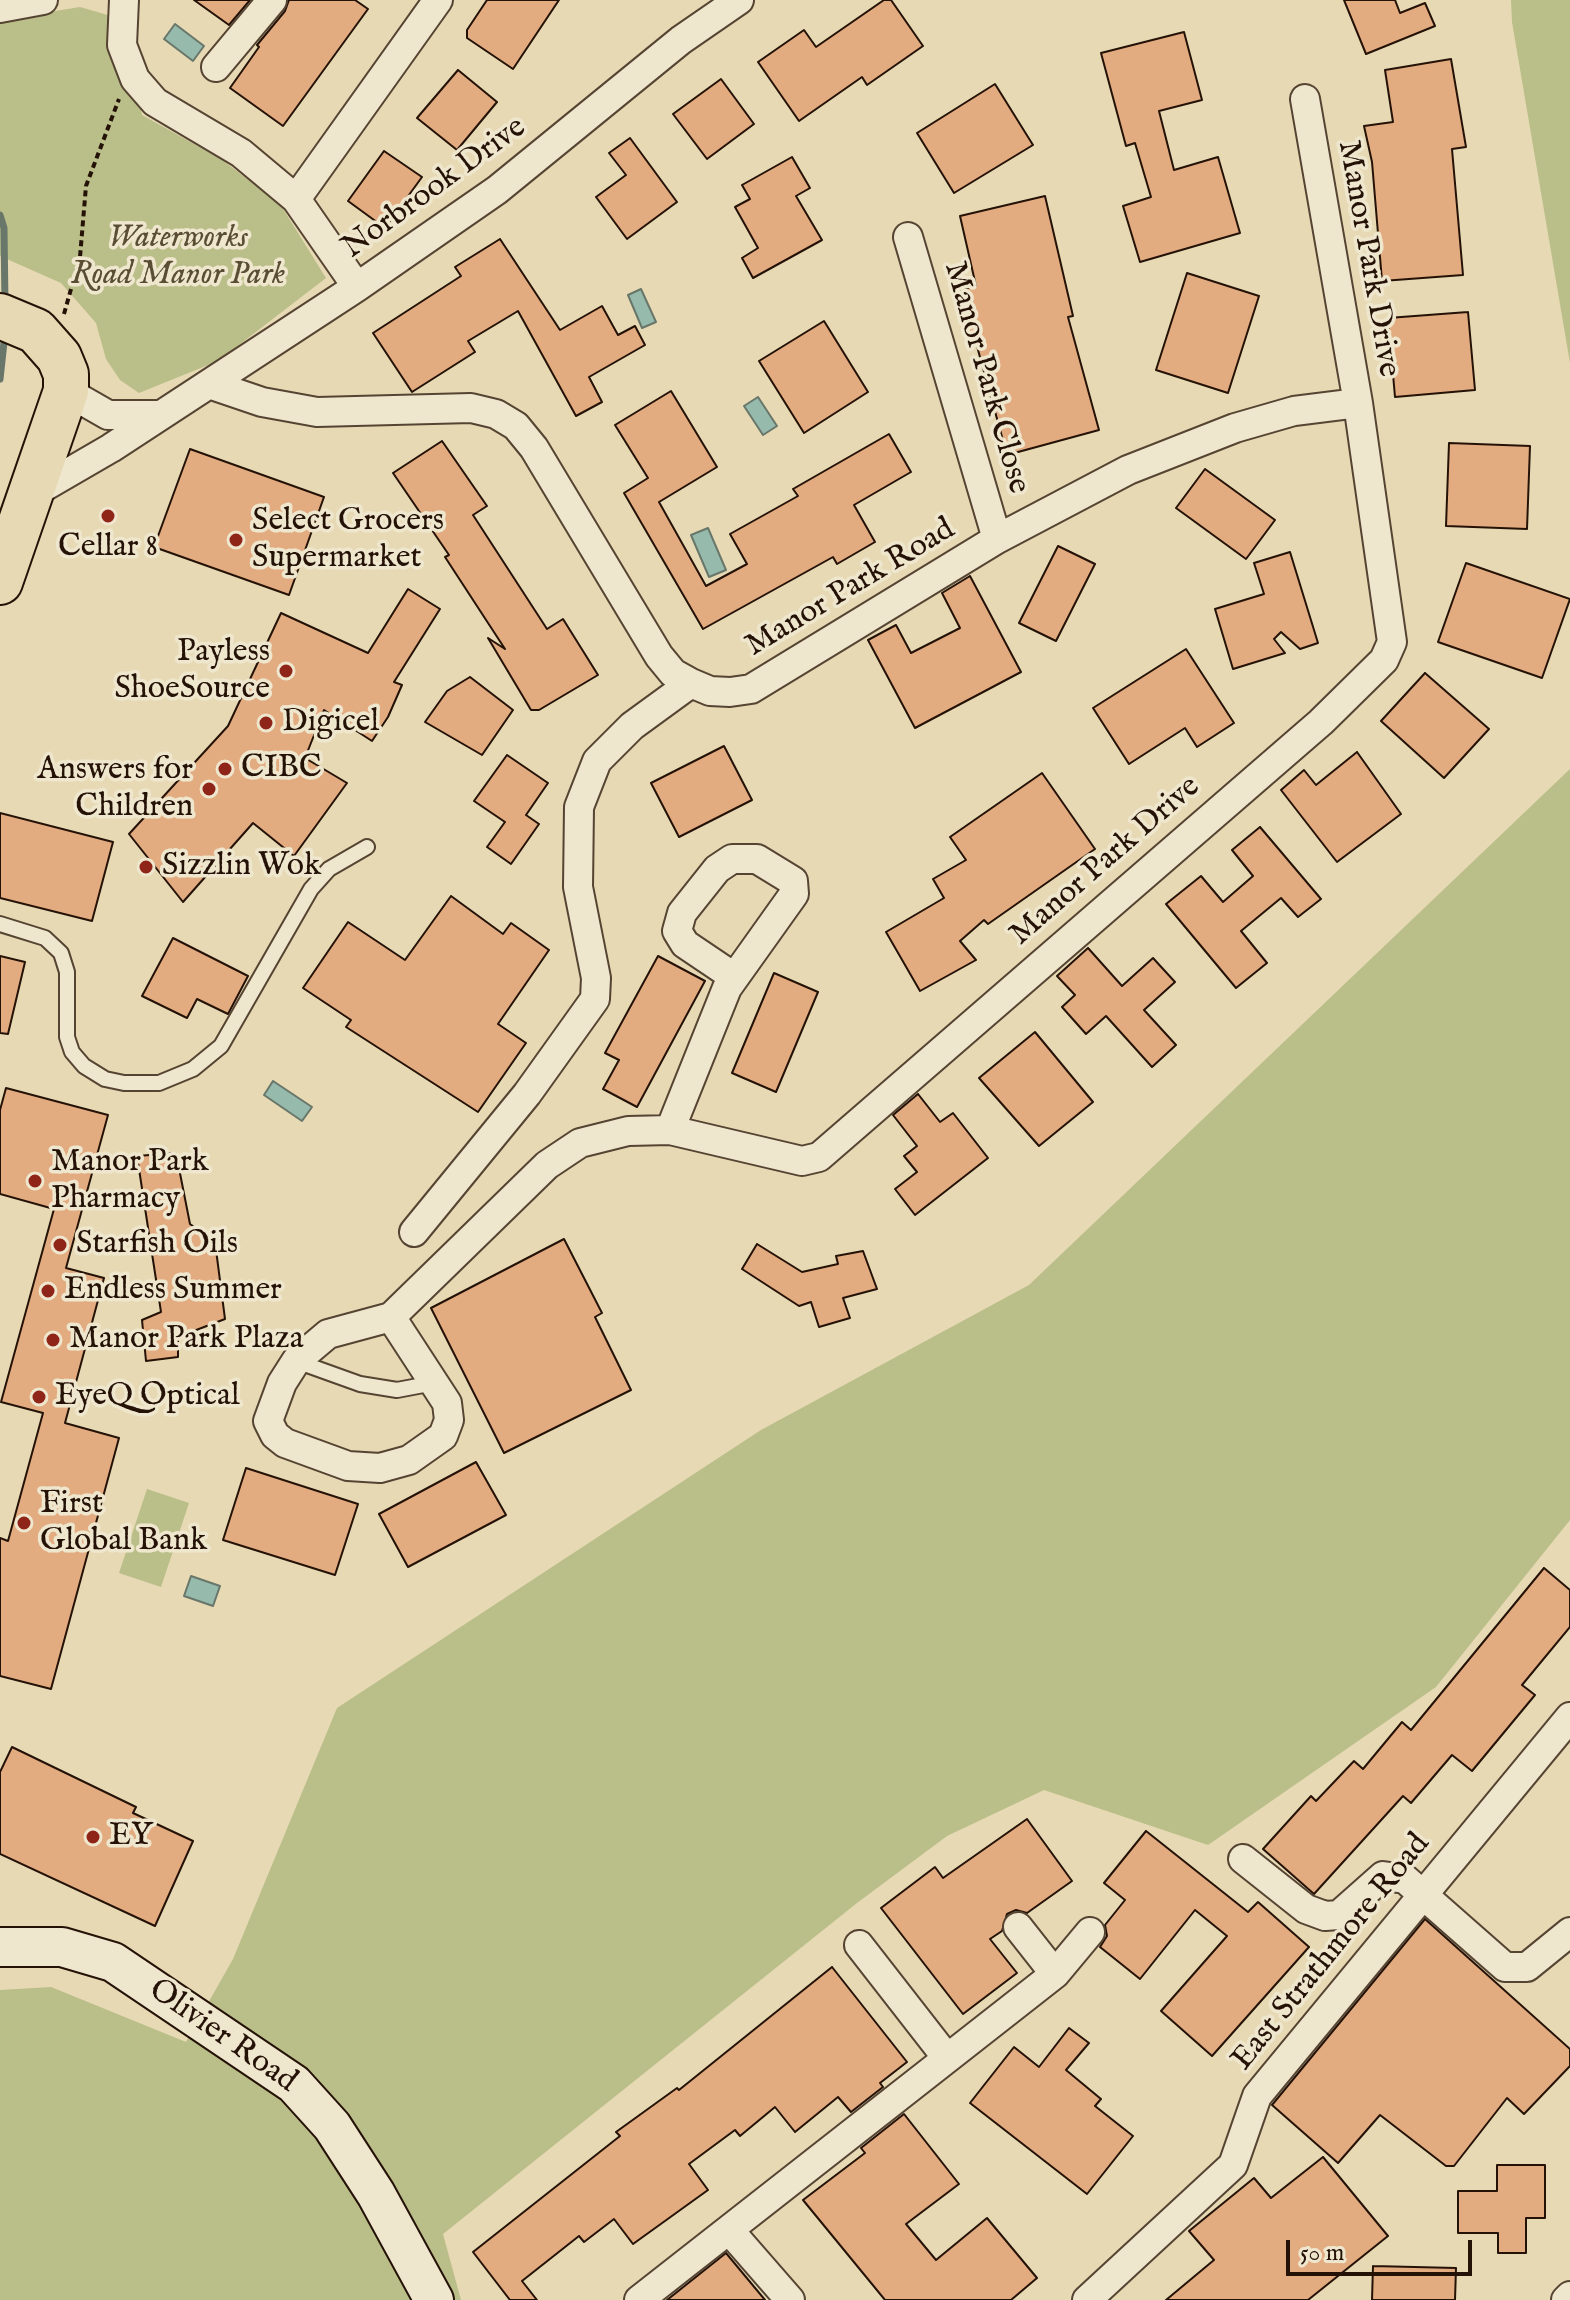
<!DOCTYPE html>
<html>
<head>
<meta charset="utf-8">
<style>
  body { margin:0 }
  #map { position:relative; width:1570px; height:2300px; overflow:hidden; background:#e6d9b4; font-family:"IM FELL English",serif }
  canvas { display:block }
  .scale { position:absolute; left:1286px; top:2240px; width:186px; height:36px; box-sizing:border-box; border:4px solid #251207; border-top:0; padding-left:10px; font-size:24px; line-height:28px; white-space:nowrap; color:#251207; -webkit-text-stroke:6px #efe6ce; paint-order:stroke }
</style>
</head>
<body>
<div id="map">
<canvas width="1570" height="2300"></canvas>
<div class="scale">50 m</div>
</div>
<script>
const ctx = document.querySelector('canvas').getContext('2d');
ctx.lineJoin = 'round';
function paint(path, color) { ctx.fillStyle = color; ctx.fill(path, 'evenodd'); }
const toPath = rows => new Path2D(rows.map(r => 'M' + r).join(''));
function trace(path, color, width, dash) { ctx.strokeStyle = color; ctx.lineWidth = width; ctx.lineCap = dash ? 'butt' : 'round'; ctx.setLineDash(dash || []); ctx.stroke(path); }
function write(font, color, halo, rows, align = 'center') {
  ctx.font = font + ' "IM FELL English",serif'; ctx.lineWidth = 7; ctx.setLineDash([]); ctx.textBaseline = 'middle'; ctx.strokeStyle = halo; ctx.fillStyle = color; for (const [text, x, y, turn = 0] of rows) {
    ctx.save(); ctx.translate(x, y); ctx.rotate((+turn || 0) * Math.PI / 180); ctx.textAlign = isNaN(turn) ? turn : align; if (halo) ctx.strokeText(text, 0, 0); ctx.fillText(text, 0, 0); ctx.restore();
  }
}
const green = toPath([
  [1511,0,1570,0,1570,363,1512,22],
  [80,7,118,18,142,115,221,159,280,204,326,278,218,361,139,393,120,380,106,359,96,323,61,283,0,256,0,20],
  [1570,769,1570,1520,1436,1687,1208,1845,1044,1790,947,1836,857,1903,443,2234,461,2300,0,2300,0,1990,51,1987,186,2042,233,1959,337,1708,761,1430,1029,1285],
  [147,1489,189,1503,161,1587,119,1573]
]);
const water = toPath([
  [175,24,204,46,193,61,164,39,175,24],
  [641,289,656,322,642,328,628,295,641,289],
  [758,397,777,426,763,435,744,406,758,397],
  [708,528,726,570,709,577,691,535,708,528],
  [273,1081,312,1107,302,1121,264,1095,273,1081],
  [191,1576,220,1586,213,1606,184,1596,191,1576]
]);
const stream = toPath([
  [0,215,4,228,5,305],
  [0,379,5,333]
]);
const building = toPath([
  [194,0,250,0,229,25,194,0],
  [289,0,355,0,368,9,283,126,230,88,259,47,257,45,285,11,289,0],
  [487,0,559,0,513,69,467,38,467,30,487,0],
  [884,0,891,0,923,46,867,85,862,77,799,121,758,62,804,30,816,47,884,0],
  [1344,0,1395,0,1400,13,1425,3,1435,26,1366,54,1344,0],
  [1184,32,1202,100,1159,111,1174,170,1218,157,1240,233,1140,262,1123,206,1151,197,1135,143,1126,146,1101,53,1184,32],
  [1451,59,1466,147,1452,149,1463,275,1382,281,1372,162,1364,126,1393,122,1385,70,1451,59],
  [458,70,497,102,457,150,417,118,458,70],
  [721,79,754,124,707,159,673,114,721,79],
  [995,84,1033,145,954,193,917,133,995,84],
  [630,138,677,202,627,239,596,197,626,175,609,153,630,138],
  [384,151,422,177,385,228,348,201,384,151],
  [792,157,810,188,796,196,822,240,753,278,742,258,758,248,735,207,750,199,742,185,792,157],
  [1045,196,1073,316,1068,317,1099,430,1007,455,975,339,970,340,958,290,976,286,960,216,1045,196],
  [500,239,560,330,602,306,618,335,635,326,645,345,589,377,602,402,576,416,518,311,468,341,475,352,412,392,373,333,461,276,455,267,500,239],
  [1187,273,1259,296,1228,393,1156,370,1187,273],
  [1468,312,1475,390,1395,397,1388,318,1468,312],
  [824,321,868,392,804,433,759,361,824,321],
  [671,391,717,467,659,502,706,586,747,564,730,534,798,496,793,489,889,434,911,472,854,505,875,542,837,564,833,557,703,629,624,493,648,478,615,425,671,391],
  [442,441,487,506,473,515,547,629,563,619,598,675,539,710,531,710,488,638,505,649,445,557,449,555,393,473,442,441],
  [1449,443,1530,446,1527,529,1446,526,1449,443],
  [190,449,324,497,289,595,154,547,190,449],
  [1205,469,1275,520,1246,559,1176,508,1205,469],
  [1058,546,1095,564,1056,641,1019,623,1058,546],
  [1290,552,1318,643,1300,649,1281,632,1274,639,1285,653,1233,669,1215,609,1264,594,1254,563,1290,552],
  [1466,563,1570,599,1542,678,1438,642,1466,563],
  [970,576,1021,672,915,728,868,640,896,625,911,653,960,628,942,593,970,576],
  [408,589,440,609,394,682,402,685,388,717,372,741,324,710,305,758,347,783,294,856,253,823,183,902,129,834,228,726,281,613,368,653,408,589],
  [1186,649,1234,723,1197,747,1185,728,1129,764,1093,708,1186,649],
  [1425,673,1489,729,1444,778,1381,721,1425,673],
  [470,677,513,710,482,755,425,722,447,691,470,677],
  [724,746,752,800,679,837,651,783,724,746],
  [1357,752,1401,814,1337,862,1281,790,1304,770,1316,785,1357,752],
  [507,755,548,783,526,815,539,824,511,864,487,847,505,822,474,801,507,755],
  [1042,773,1095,849,988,924,984,920,960,941,976,960,920,991,886,932,944,898,933,879,966,860,950,837,1042,773],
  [0,813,113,842,92,921,0,898,0,813],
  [1260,827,1321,899,1298,917,1281,898,1241,931,1267,963,1236,988,1166,904,1201,876,1223,902,1253,876,1232,850,1260,827],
  [451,896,503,934,511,923,549,950,498,1024,526,1043,478,1112,346,1027,351,1020,303,988,348,922,405,960,451,896],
  [173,938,248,976,228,1014,197,999,187,1018,142,996,173,938],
  [1088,948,1122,986,1153,958,1175,982,1144,1010,1176,1045,1152,1067,1106,1016,1086,1034,1062,1007,1075,995,1057,976,1088,948],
  [0,956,25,962,8,1034,0,1033,0,956],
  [658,956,705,981,637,1107,603,1089,619,1060,605,1053,658,956],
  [774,973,818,992,776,1092,732,1073,774,973],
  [1035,1032,1093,1102,1039,1146,979,1078,1035,1032],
  [6,1088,108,1115,66,1268,104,1278,65,1423,119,1438,51,1689,0,1676,0,1538,8,1541,43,1413,1,1402,54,1209,0,1194,0,1110,6,1088],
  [918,1094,940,1122,953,1113,988,1158,915,1215,895,1189,917,1172,904,1156,917,1146,893,1115,918,1094],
  [176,1153,190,1224,215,1242,225,1319,178,1337,178,1357,146,1361,142,1320,161,1312,137,1156,176,1153],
  [564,1239,602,1313,595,1317,631,1390,504,1453,431,1308,564,1239],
  [757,1244,802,1272,838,1264,836,1256,863,1251,877,1289,843,1298,850,1318,819,1327,811,1302,799,1306,742,1269,757,1244],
  [476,1462,506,1515,408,1567,379,1514,476,1462],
  [246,1468,358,1504,335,1575,223,1540,246,1468],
  [1544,1568,1570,1590,1570,1627,1522,1685,1535,1695,1472,1771,1452,1755,1411,1803,1403,1796,1314,1894,1263,1849,1311,1796,1316,1801,1354,1761,1363,1769,1402,1722,1411,1730,1544,1568],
  [12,1747,136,1807,133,1813,193,1841,155,1926,0,1854,0,1772,12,1747],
  [1027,1819,1072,1881,1027,1913,1016,1910,1007,1914,1002,1931,990,1939,1017,1973,963,2014,881,1908,935,1867,943,1878,1027,1819],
  [1146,1831,1248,1912,1258,1902,1309,1947,1212,2056,1161,2011,1227,1936,1195,1910,1140,1979,1100,1947,1107,1936,1105,1925,1125,1900,1104,1883,1146,1831],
  [1425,1919,1570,2049,1570,2066,1524,2114,1507,2098,1454,2166,1446,2166,1380,2115,1338,2163,1272,2105,1425,1919],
  [832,1967,907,2062,880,2083,883,2087,851,2112,838,2097,795,2132,775,2107,740,2136,735,2130,689,2164,708,2190,633,2244,614,2219,584,2242,579,2236,522,2281,537,2300,510,2300,473,2252,620,2136,616,2132,677,2088,679,2090,832,1967],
  [1069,2028,1089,2043,1066,2070,1101,2099,1095,2106,1133,2136,1087,2194,970,2103,1014,2047,1039,2067,1069,2028],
  [904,2114,959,2184,906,2224,936,2260,987,2218,1037,2278,1011,2300,885,2300,803,2200,865,2153,861,2148,904,2114],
  [1323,2157,1388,2236,1308,2300,1166,2300,1214,2260,1189,2231,1254,2178,1271,2198,1323,2157],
  [1497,2165,1545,2165,1545,2218,1526,2218,1526,2253,1498,2253,1498,2233,1458,2233,1458,2191,1497,2191,1497,2165],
  [726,2253,765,2300,667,2300,726,2253],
  [1373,2266,1456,2268,1455,2300,1372,2300,1373,2266]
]);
const path = toPath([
  [64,314,80,257,86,186,119,99]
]);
const service = toPath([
  [0,924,45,938,61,953,67,972,67,1037,72,1052,84,1066,105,1079,124,1083,159,1083,193,1069,221,1046,311,889,329,869,367,847],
  [296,1361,360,1384,397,1390,434,1383]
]);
const minor = toPath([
  [124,0,122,45,135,79,155,102,241,153,296,199,357,287],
  [0,8,43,0],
  [216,67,272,0],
  [296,199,438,0],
  [908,237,997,539],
  [209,384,262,402,317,412,471,408,496,414,516,426,534,448,659,656,673,673,691,683,710,691,730,692,751,689,997,539,1128,470,1235,428,1294,411,1358,403],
  [66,391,108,415,158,415],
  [30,495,111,448,357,287,497,190,681,40,739,0],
  [670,1130,727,988,794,894,793,881,757,859,732,859,717,869,682,913,677,931,685,944,734,977],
  [414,1232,527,1094,595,999,596,978,578,887,579,807,597,761,632,726,691,683],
  [391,1317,547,1165,580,1143,628,1131,670,1130,802,1161,819,1157,1321,722,1384,660,1392,642,1358,403,1305,99],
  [391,1317,447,1403,449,1420,443,1436,409,1460,380,1468,348,1466,285,1443,275,1435,268,1421,282,1383,296,1361,328,1334,391,1317],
  [1243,1859,1306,1909,1325,1916,1339,1915,1383,1876,1405,1879,1505,1967,1527,1967,1570,1932],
  [1018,1927,1055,1974],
  [859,1945,947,2058],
  [729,2230,790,2300],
  [639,2300,1055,1974,1090,1932],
  [1087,2300,1233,2165,1257,2096,1570,1717],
  [1566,2300,1570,2296]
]);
const secondary = toPath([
  [0,1947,62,1947,113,1962,294,2084,332,2126,376,2194,434,2300]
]);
const primary = toPath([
  [0,316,36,331,59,357,66,374,66,391,0,582]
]);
const markers = [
  [108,516,8,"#8f2418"],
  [236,540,8,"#8f2418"],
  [286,671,8,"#8f2418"],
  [266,723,8,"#8f2418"],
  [225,769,8,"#8f2418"],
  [209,789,8,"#8f2418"],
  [146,867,8,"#8f2418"],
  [35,1181,8,"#8f2418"],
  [60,1245,8,"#8f2418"],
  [48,1291,8,"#8f2418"],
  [53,1340,8,"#8f2418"],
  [39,1397,8,"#8f2418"],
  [24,1523,8,"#8f2418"],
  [93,1837,8,"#8f2418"]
];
const streetNames = [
  ["Norbrook Drive",435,189,-36],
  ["Manor Park Drive",1367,259,80],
  ["Manor Park Close",985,378,74],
  ["Manor Park Road",851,589,-31],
  ["Manor Park Drive",1106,862,-41],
  ["East Strathmore Road",1332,1953,-51],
  ["Olivier Road",222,2037,35]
];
const parkNames = [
  ["Waterworks",178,239],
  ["Road Manor Park",178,276]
];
const poiNames = [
  ["Select Grocers",252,522],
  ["Supermarket",252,559],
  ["Cellar 8",108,548,"center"],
  ["Payless",270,653,"right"],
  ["ShoeSource",270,690,"right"],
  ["Digicel",282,723],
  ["CIBC",241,769],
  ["Answers for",193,771,"right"],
  ["Children",193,808,"right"],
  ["Sizzlin Wok",162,867],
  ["Manor Park",51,1163],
  ["Pharmacy",51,1200],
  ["Starfish Oils",76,1245],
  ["Endless Summer",64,1291],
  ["Manor Park Plaza",69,1340],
  ["EyeQ Optical",55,1397],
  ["First",40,1505],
  ["Global Bank",40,1542],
  ["EY",109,1837]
];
paint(green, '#babe89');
paint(water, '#96baac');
trace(water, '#69776a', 2);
trace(stream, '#69776a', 7);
paint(building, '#e2ab80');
trace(building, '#251207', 2);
trace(service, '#554432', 18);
trace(minor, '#554432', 32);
trace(secondary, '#251207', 42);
trace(primary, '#251207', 48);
trace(path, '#251207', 4, [6, 4]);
trace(service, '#efe6ce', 14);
trace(minor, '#efe6ce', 28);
trace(secondary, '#efe6ce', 38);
trace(primary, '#e6d9b4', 44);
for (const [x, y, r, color] of markers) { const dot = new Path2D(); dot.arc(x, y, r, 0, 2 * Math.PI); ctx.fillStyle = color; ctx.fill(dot); trace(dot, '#efe6ce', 3); }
write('32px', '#251207', '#efe6ce', streetNames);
write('italic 32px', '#594e34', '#efe6ce', parkNames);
write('32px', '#251207', '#efe6ce', poiNames, 'left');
</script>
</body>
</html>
